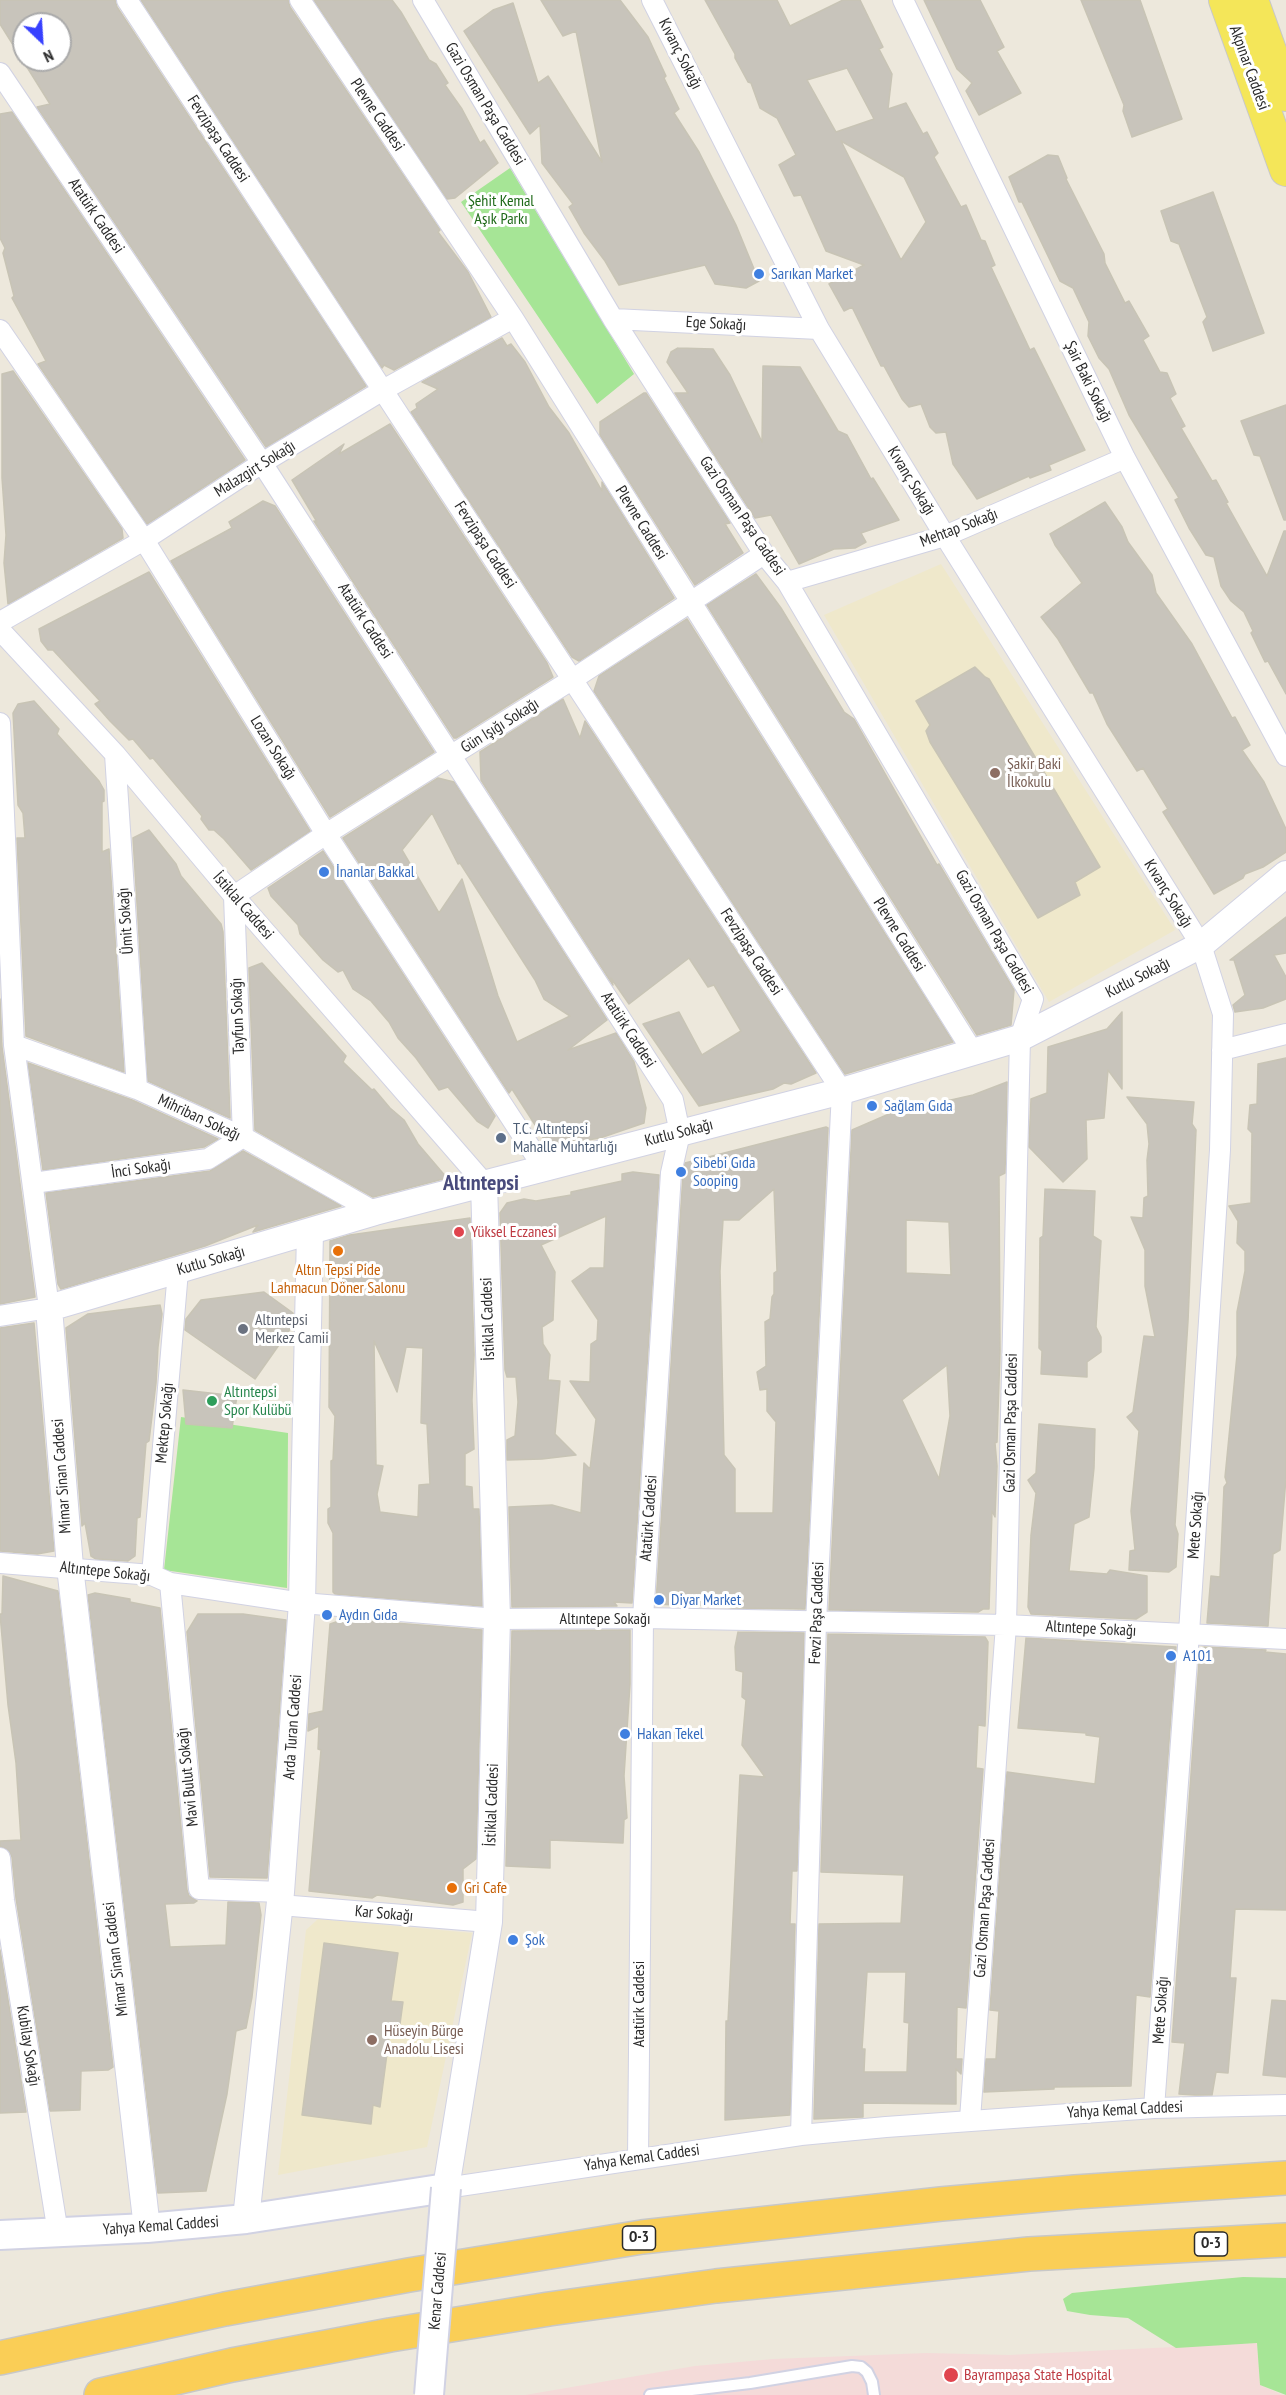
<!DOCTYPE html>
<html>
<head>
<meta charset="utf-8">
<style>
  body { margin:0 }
  #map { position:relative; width:1286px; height:2395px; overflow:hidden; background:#ede8dc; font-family:"PT Sans Narrow",sans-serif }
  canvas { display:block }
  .north { position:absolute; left:12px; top:12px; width:60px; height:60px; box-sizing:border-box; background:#fff; border:2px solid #aaa; border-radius:50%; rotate:155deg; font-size:16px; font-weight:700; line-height:24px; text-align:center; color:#2a2a2a }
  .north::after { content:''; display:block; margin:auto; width:21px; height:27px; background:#3740ff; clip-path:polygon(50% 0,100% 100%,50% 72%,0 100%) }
</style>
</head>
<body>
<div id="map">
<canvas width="1286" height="2395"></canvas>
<div class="north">N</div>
</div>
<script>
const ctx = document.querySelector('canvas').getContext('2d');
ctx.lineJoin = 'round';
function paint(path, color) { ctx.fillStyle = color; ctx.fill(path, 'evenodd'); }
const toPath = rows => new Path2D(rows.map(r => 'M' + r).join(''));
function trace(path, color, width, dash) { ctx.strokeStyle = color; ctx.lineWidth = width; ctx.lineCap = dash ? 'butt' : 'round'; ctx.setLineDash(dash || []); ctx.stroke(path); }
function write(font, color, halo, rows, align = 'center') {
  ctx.font = font + ' "PT Sans Narrow",sans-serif'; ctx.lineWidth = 6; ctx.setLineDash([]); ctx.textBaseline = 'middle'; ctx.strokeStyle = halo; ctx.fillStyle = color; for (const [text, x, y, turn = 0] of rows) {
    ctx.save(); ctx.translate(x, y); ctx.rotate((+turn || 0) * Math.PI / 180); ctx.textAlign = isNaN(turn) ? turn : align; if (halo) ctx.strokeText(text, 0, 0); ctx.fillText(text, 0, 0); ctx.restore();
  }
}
const education = toPath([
  [941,564,1175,930,1049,1002,824,615],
  [318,1919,472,1933,427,2147,278,2175,306,1930]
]);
const medical = toPath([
  [1257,2343,1260,2385,1283,2395,525,2395,695,2366,773,2359,927,2353,1009,2355]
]);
const green = toPath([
  [510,168,634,374,597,404,461,202],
  [181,1417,288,1433,287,1588,164,1570],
  [1243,2277,1286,2278,1286,2395,1260,2385,1257,2343,1176,2348,1128,2318,1090,2315,1067,2311,1063,2299,1072,2293,1092,2291]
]);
const building = toPath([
  [0,0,115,0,117,7,366,386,266,447,37,107,50,104,0,24,0,0],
  [24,24,60,24,60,60,24,60,24,24],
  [141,0,288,0,290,7,440,230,438,232,468,272,491,317,394,370,384,365,382,368,141,0],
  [314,0,392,0,401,12,429,60,436,64,448,83,445,85,462,109,480,143,484,140,498,163,455,198,447,199,314,0],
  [541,0,620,0,648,37,666,76,664,78,679,109,674,113,699,152,736,225,759,281,746,288,715,284,705,265,619,285,605,261,584,233,569,207,573,204,542,163,540,125,530,134,464,31,493,10,513,3,538,83,548,76,602,162,576,31,563,36,541,0],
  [705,0,777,0,790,26,843,0,860,0,883,47,879,49,892,74,888,109,906,103,923,134,927,132,938,153,934,157,961,207,966,205,981,240,985,241,995,265,991,267,1030,350,1034,348,1085,450,1049,465,1051,470,1030,478,1029,476,977,499,953,464,946,432,936,433,930,427,921,404,909,407,902,399,884,366,881,366,852,307,844,311,829,284,864,265,826,251,801,195,794,196,779,165,796,155,777,118,760,108,751,83,748,82,735,58,735,54,705,0],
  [847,68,874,119,836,132,807,80,847,68],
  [841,141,904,177,926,222,901,260,841,141],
  [924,0,980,0,1004,47,997,51,1021,93,979,115,966,91,972,83,957,69,924,0],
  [1081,0,1140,0,1182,119,1132,137,1123,111,1124,105,1081,0],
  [12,112,245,460,147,524,38,364,46,361,12,298,14,296,3,253,5,248,0,238,0,114,12,112],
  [1048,155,1058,156,1067,178,1066,179,1104,254,1105,263,1125,303,1129,301,1149,336,1143,340,1160,372,1167,373,1176,394,1170,398,1185,426,1181,428,1212,481,1216,480,1228,502,1226,503,1267,576,1284,531,1286,531,1286,694,1268,661,1265,662,1251,633,1253,631,1244,612,1231,601,1221,586,1214,557,1206,555,1189,528,1175,500,1179,498,1129,415,1109,369,1099,358,1088,336,1089,322,1073,288,1060,281,1022,202,1019,202,1009,177,1048,155],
  [1213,192,1264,333,1213,351,1203,322,1207,317,1179,244,1171,241,1161,211,1213,192],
  [502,338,507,346,511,344,525,362,549,407,569,433,602,491,602,482,674,598,579,661,572,657,411,412,417,408,416,404,438,389,422,382,502,338],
  [678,348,713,349,730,375,762,442,763,366,800,367,838,431,847,435,871,479,873,478,899,520,861,533,866,542,855,548,834,549,799,564,771,515,755,518,675,393,688,393,667,362,671,352,678,348],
  [13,371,122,529,123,538,8,604,4,563,6,535,2,478,2,374,13,371],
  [644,393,646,393,730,523,725,524,743,553,695,585,600,435,600,422,644,393],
  [1286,405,1286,520,1284,520,1260,456,1254,455,1241,421,1286,405],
  [390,424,547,663,553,677,456,738,454,738,314,521,317,522,292,480,344,444,339,454,390,424],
  [263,501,275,506,434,752,330,817,171,561,232,528,229,522,263,501],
  [1105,502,1122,527,1128,542,1152,575,1156,593,1192,644,1232,718,1235,717,1250,745,1242,750,1264,782,1286,829,1286,852,1263,867,1245,874,1243,878,1214,894,1163,812,1168,809,1143,768,1137,771,1107,724,1093,693,1090,693,1058,639,1041,617,1082,583,1055,545,1050,534,1105,502],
  [149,572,310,831,251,870,224,839,214,830,209,830,201,819,202,816,153,758,150,759,133,739,129,740,110,721,95,704,100,701,53,650,48,650,41,641,39,629,149,572],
  [756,574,781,608,844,712,854,719,937,865,939,864,1014,990,1011,1025,977,1035,707,605,756,574],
  [687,619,953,1042,845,1074,594,691,599,676,687,619],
  [975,667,985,677,989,679,1100,867,1075,882,1080,895,1038,918,930,742,926,731,930,725,916,701,975,667],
  [563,699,580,738,585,721,816,1073,791,1084,784,1083,773,1089,699,1106,643,1024,679,1012,702,1055,741,1031,714,985,708,987,689,958,629,1004,611,978,613,985,481,780,480,752,563,699],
  [34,701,59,729,57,734,99,781,104,790,104,801,102,802,102,852,109,849,124,1072,26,1036,17,838,25,838,23,813,18,805,13,713,18,704,34,701],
  [438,778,454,782,607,1020,568,1050,616,1033,634,1062,646,1108,644,1123,600,1138,581,1141,580,1139,548,1145,512,1089,509,1093,343,838,438,778],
  [432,813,458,864,460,863,535,980,544,999,570,1016,517,1042,498,996,462,879,439,913,402,850,432,813],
  [149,830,176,864,181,876,221,924,223,932,230,1118,148,1081,133,838,149,830],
  [323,851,495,1116,488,1128,477,1121,448,1087,439,1090,416,1058,398,1038,389,1022,371,1001,353,989,343,970,338,972,323,960,300,934,298,925,271,896,268,888,323,851],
  [1286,917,1286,953,1274,955,1286,977,1286,999,1263,1008,1235,1012,1233,1005,1245,995,1234,960,1230,960,1286,917],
  [262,963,346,1056,343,1062,372,1090,374,1089,390,1108,404,1120,418,1144,447,1178,373,1197,255,1130,249,968,262,963],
  [0,999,2,1047,35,1297,0,1304,0,999],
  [1122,1012,1122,1089,1108,1070,1104,1118,1086,1120,1087,1159,1063,1182,1029,1147,1031,1099,1047,1093,1048,1047,1107,1029,1122,1012],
  [1286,1058,1286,1478,1280,1550,1273,1554,1268,1626,1207,1623,1211,1576,1220,1577,1224,1487,1227,1483,1225,1477,1237,1355,1237,1312,1245,1271,1245,1251,1237,1243,1238,1221,1229,1206,1251,1203,1252,1133,1248,1129,1250,1105,1257,1104,1258,1064,1286,1058],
  [28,1063,132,1100,218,1139,204,1147,43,1170,28,1063],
  [1007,1082,1005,1173,999,1176,1000,1352,997,1442,995,1443,997,1466,995,1517,992,1511,989,1609,983,1609,978,1612,829,1610,852,1130,889,1114,973,1095,1007,1082],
  [906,1220,949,1222,951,1275,906,1273,906,1220],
  [947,1365,950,1416,939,1479,902,1400,947,1365],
  [1127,1097,1194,1102,1192,1124,1196,1130,1188,1321,1175,1525,1178,1534,1176,1567,1169,1572,1129,1570,1130,1551,1135,1550,1131,1511,1139,1431,1127,1417,1133,1412,1144,1336,1155,1337,1145,1286,1145,1250,1131,1217,1143,1218,1144,1198,1148,1196,1147,1160,1149,1144,1147,1124,1127,1097],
  [826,1127,828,1128,805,1609,732,1608,707,1604,695,1606,656,1604,683,1175,685,1163,826,1127],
  [774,1189,777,1271,774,1273,774,1294,772,1297,770,1319,765,1322,766,1366,757,1372,760,1390,767,1389,767,1411,776,1422,773,1513,735,1513,735,1469,724,1455,720,1271,723,1220,739,1220,774,1189],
  [243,1151,341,1206,253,1232,258,1225,205,1246,61,1289,58,1284,46,1193,210,1171,243,1151],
  [633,1172,659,1175,632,1603,614,1602,617,1606,512,1607,509,1507,552,1505,581,1513,584,1463,590,1469,596,1419,570,1381,590,1382,591,1344,597,1340,598,1320,572,1281,590,1268,604,1268,606,1216,541,1245,555,1272,553,1320,542,1327,543,1344,550,1355,548,1380,560,1381,555,1434,576,1455,542,1459,507,1460,507,1440,515,1436,518,1402,516,1377,507,1377,505,1370,500,1213,507,1203,524,1199,536,1201,571,1195,571,1192,622,1181,622,1174,633,1172],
  [1045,1189,1095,1191,1093,1236,1101,1241,1096,1327,1101,1337,1101,1352,1087,1362,1087,1377,1041,1374,1042,1351,1039,1348,1040,1238,1043,1236,1045,1189],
  [470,1218,474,1355,472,1400,474,1449,465,1454,465,1486,472,1487,473,1509,479,1509,482,1606,335,1594,333,1592,333,1533,328,1523,328,1509,331,1507,331,1461,333,1460,335,1416,329,1407,330,1241,350,1235,470,1218],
  [374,1341,397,1392,406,1347,423,1348,421,1423,427,1424,430,1484,419,1485,418,1517,380,1512,377,1494,383,1466,376,1465,374,1341],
  [264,1292,293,1313,293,1325,255,1379,185,1330,186,1319,201,1300,264,1292],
  [160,1305,162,1314,158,1347,156,1383,149,1441,146,1443,140,1517,137,1518,135,1556,128,1561,96,1559,91,1556,85,1523,82,1526,66,1328,88,1314,160,1305],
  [34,1323,54,1551,37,1554,0,1551,0,1328,34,1323],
  [183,1390,237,1396,232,1428,186,1424,183,1390],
  [1039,1424,1095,1429,1094,1468,1089,1517,1074,1524,1069,1571,1107,1574,1110,1570,1147,1576,1147,1612,1136,1619,1031,1614,1028,1607,1031,1535,1036,1493,1028,1480,1036,1473,1039,1424],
  [3,1576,58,1591,113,2067,108,2070,81,2071,80,2110,50,2111,16,1898,12,1857,9,1851,0,1846,0,1841,21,1840,16,1763,8,1705,0,1614,2,1614,3,1576],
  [95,1593,130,1599,130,1602,160,1608,187,1890,189,1896,197,1901,194,1903,165,1904,170,1947,226,1945,228,1902,259,1903,261,1915,252,1997,246,2028,236,2031,227,2094,206,2191,158,2193,88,1595,95,1593],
  [198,1614,243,1614,286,1620,267,1878,210,1877,187,1632,198,1614],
  [345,1619,482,1630,476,1859,463,1869,463,1902,453,1905,377,1895,372,1898,309,1891,321,1750,318,1749,319,1726,308,1731,309,1714,323,1711,330,1624,345,1619],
  [630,1630,630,1684,624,1776,627,1818,624,1820,623,1843,550,1840,550,1868,506,1866,512,1631,630,1630],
  [738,1632,804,1633,797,1871,792,1871,790,1924,795,1924,790,2115,725,2120,726,2021,728,2021,740,1775,765,1777,742,1745,746,1700,742,1697,743,1672,736,1670,735,1647,738,1632],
  [828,1634,985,1637,988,1642,985,1726,978,1725,976,1768,983,1769,966,2008,957,2007,956,2059,962,2059,961,2074,956,2069,956,2104,863,2103,863,2117,814,2119,819,1924,901,1923,904,1875,821,1872,828,1634],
  [867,1972,906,1972,904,2022,909,2023,907,2072,864,2072,865,2049,862,2049,867,1972],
  [1026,1638,1176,1647,1150,1997,1136,1995,1131,2086,1054,2087,1054,2089,984,2092,986,2059,996,2059,999,2011,990,2010,1007,1772,1095,1784,1100,1737,1086,1735,1086,1733,1018,1728,1026,1638],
  [1205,1647,1266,1650,1265,1652,1286,1654,1286,1910,1235,1909,1230,1978,1236,1978,1228,2073,1216,2072,1212,2095,1195,2095,1179,2094,1185,2043,1172,2042,1200,1648,1205,1647],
  [324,1943,398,1953,391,2001,403,2002,400,2024,391,2023,380,2107,373,2105,371,2124,302,2115,324,1943],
  [0,1950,26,2112,0,2113,0,1950],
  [1272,2000,1286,2001,1286,2077,1263,2075,1272,2000]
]);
const service = toPath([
  [650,2395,750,2383,852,2366,861,2367,867,2372,872,2382,874,2395]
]);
const minor = toPath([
  [127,0,842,1091,816,1623,801,2135],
  [300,0,513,318,973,1052],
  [423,0,613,319,764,554,787,582,1033,999,1020,1038,1006,1625,970,2119],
  [652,0,819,329,945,536,1201,945,1223,1014,1220,1150,1189,1633,1154,2108],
  [903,0,1125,458,1286,756],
  [0,73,262,463,673,1100,680,1133,671,1173,643,1618,638,2158],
  [613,319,819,329],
  [0,330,144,540,326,834,543,1167],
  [787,582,945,536,1125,458],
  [0,622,144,540,262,463,383,390,513,318],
  [0,630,115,754,234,896,484,1183],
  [0,723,14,1045,49,1308,0,1316],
  [115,754,137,1089],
  [14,1045,137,1089,243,1137,375,1212],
  [1222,1050,1286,1034],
  [243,1137,234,896,326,834,573,679,764,554],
  [33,1183,208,1159,243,1137],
  [0,1563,152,1575,170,1583,302,1603,497,1619,643,1618,1006,1625,1286,1639],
  [152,1575,178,1271],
  [170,1583,199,1889,281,1892],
  [0,1858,4,1900,58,2233],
  [280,1905,489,1922],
  [446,2188,801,2135,886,2127,1154,2108,1286,2105]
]);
const tertiary = toPath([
  [446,2188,489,1922,497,1619,484,1183],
  [246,2219,281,1892,302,1603,310,1232],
  [147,2228,70,1567,49,1308,375,1212,842,1091,1020,1038,1201,945,1286,874]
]);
const secondary = toPath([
  [0,2235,147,2228,246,2219,446,2188]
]);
const primary = toPath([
  [1225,0,1286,170],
  [1252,0,1286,95]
]);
const trunk = toPath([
  [0,2358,225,2309,409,2275,642,2237,941,2204,1075,2192,1286,2178],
  [101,2395,232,2365,390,2335,549,2309,716,2286,1029,2254,1286,2240]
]);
const secondaryBridge = toPath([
  [429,2395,446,2188]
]);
const markers = [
  [759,274,6,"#3f7fe0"],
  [995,773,6,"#8d6e63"],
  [324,872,6,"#3f7fe0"],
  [872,1106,6,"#3f7fe0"],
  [501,1138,6,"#5c6f8a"],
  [681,1172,6,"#3f7fe0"],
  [459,1232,6,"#e0444e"],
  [338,1251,6,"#e8710a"],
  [243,1329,6,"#6b7280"],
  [212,1401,6,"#2e9e5b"],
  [659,1600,6,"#3f7fe0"],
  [327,1615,6,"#3f7fe0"],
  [1171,1656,6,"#3f7fe0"],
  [625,1734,6,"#3f7fe0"],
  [452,1888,6,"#e8710a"],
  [513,1940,6,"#3f7fe0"],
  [372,2040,6,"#8d6e63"],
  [951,2375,8,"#e0444e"]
];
const shields = [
  [639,2238,33],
  [1211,2244,33]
];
const shieldNames = [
  ["O-3",639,2238],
  ["O-3",1211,2244]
];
const streetNames = [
  ["Kıvanç Sokağı",680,54,63],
  ["Akpınar Caddesi",1249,68,70],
  ["Gazi Osman Paşa Caddesi",485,104,59],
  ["Plevne Caddesi",377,115,56],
  ["Fevzipaşa Caddesi",218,139,57],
  ["Atatürk Caddesi",96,216,56],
  ["Ege Sokağı",716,324,3],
  ["Şair Baki Sokağı",1088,382,64],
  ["Malazgirt Sokağı",255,469,-32],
  ["Kıvanç Sokağı",911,481,59],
  ["Gazi Osman Paşa Caddesi",742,516,56],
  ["Plevne Caddesi",641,523,58],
  ["Mehtap Sokağı",959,528,-21],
  ["Fevzipaşa Caddesi",485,545,57],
  ["Atatürk Caddesi",365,621,57],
  ["Gün Işığı Sokağı",500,726,-32],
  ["Lozan Sokağı",273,748,58],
  ["Kıvanç Sokağı",1168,894,58],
  ["İstiklal Caddesi",243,906,49],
  ["Ümit Sokağı",126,921,-94],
  ["Gazi Osman Paşa Caddesi",994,932,60],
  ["Plevne Caddesi",899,935,58],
  ["Fevzipaşa Caddesi",751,952,57],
  ["Kutlu Sokağı",1138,978,-27],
  ["Tayfun Sokağı",238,1016,-92],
  ["Atatürk Caddesi",628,1030,57],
  ["Mihriban Sokağı",199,1118,25],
  ["Kutlu Sokağı",679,1133,-14],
  ["İnci Sokağı",141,1169,-8],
  ["Kutlu Sokağı",211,1261,-16],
  ["İstiklal Caddesi",488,1319,-92],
  ["Mektep Sokağı",165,1423,-85],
  ["Gazi Osman Paşa Caddesi",1011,1423,-89],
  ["Mimar Sinan Caddesi",62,1476,-94],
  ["Atatürk Caddesi",649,1518,-86],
  ["Mete Sokağı",1196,1525,-86],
  ["Altıntepe Sokağı",105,1572,6],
  ["Fevzi Paşa Caddesi",817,1613,-88],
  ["Altıntepe Sokağı",605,1619],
  ["Altıntepe Sokağı",1091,1629,3],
  ["Arda Turan Caddesi",293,1727,-86],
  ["Mavi Bulut Sokağı",188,1777,-96],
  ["İstiklal Caddesi",492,1805,-88],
  ["Gazi Osman Paşa Caddesi",985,1908,-86],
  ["Kar Sokağı",384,1914,5],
  ["Mimar Sinan Caddesi",116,1959,-97],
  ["Atatürk Caddesi",639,2004,-90],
  ["Mete Sokağı",1161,2010,-86],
  ["Kubilay Sokağı",28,2046,81],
  ["Yahya Kemal Caddesi",1125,2110,-3],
  ["Yahya Kemal Caddesi",642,2158,-8],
  ["Yahya Kemal Caddesi",161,2226,-4],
  ["Kenar Caddesi",438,2291,-85]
];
const parkNames = [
  ["Şehit Kemal",501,201],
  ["Aşık Parkı",501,219]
];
const shopNames = [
  ["Sarıkan Market",771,274],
  ["İnanlar Bakkal",336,872],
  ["Sağlam Gıda",884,1106],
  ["Sibebi Gıda",693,1163],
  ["Sooping",693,1181],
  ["Diyar Market",671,1600],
  ["Aydın Gıda",339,1615],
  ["A101",1183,1656],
  ["Hakan Tekel",637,1734],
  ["Şok",525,1940]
];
const educationNames = [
  ["Şakir Baki",1007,764],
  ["İlkokulu",1007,782],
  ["Hüseyin Bürge",384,2031],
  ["Anadolu Lisesi",384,2049]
];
const serviceNames = [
  ["T.C. Altıntepsi",513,1129],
  ["Mahalle Muhtarlığı",513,1147]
];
const healthNames = [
  ["Yüksel Eczanesi",471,1232],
  ["Bayrampaşa State Hospital",964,2375]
];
const foodNames = [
  ["Altın Tepsi Pide",338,1270],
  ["Lahmacun Döner Salonu",338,1288],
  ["Gri Cafe",464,1888,"left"]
];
const worshipNames = [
  ["Altıntepsi",255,1320],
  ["Merkez Camii",255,1338]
];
const leisureNames = [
  ["Altıntepsi",224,1392],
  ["Spor Kulübü",224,1410]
];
const districtNames = [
  ["Altıntepsi",481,1184]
];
paint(education, '#efe8cb');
paint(medical, '#f4dbd9');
paint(green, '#a6e596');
paint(building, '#c8c4bb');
trace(building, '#c8c4b5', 1.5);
trace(service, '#d1d2e3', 14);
trace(minor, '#d1d2e3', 22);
trace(tertiary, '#d1d2e3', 28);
trace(secondary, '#d1d2e3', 32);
trace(primary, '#c8c8c8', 34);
trace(trunk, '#c8c8c8', 36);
trace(service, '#fff', 10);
trace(minor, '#fff', 20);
trace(tertiary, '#fff', 26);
trace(secondary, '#fff', 28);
trace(primary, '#f4e659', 32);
trace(trunk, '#face56', 33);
trace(secondaryBridge, '#d1d2e3', 32, []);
trace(secondaryBridge, '#fff', 28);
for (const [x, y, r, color] of markers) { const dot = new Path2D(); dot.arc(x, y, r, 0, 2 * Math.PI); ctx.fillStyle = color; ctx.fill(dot); trace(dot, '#fff', 2); }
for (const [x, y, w] of shields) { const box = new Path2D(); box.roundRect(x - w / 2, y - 12, w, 24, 4.5); ctx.fillStyle = '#fff'; ctx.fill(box); trace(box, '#2a2a2a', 1.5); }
write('bold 15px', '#2a2a2a', null, shieldNames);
write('16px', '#2a2a2a', '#fff', streetNames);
write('16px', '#1e6918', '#fff', parkNames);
write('16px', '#366cbe', '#fff', shopNames, 'left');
write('16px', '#785e54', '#fff', educationNames, 'left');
write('16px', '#4e5e75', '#fff', serviceNames, 'left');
write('16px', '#be3a42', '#fff', healthNames, 'left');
write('16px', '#c56008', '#fff', foodNames);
write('16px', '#5b616d', '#fff', worshipNames, 'left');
write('16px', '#27864d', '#fff', leisureNames, 'left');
write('bold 22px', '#494b7c', '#fff', districtNames);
</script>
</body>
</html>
